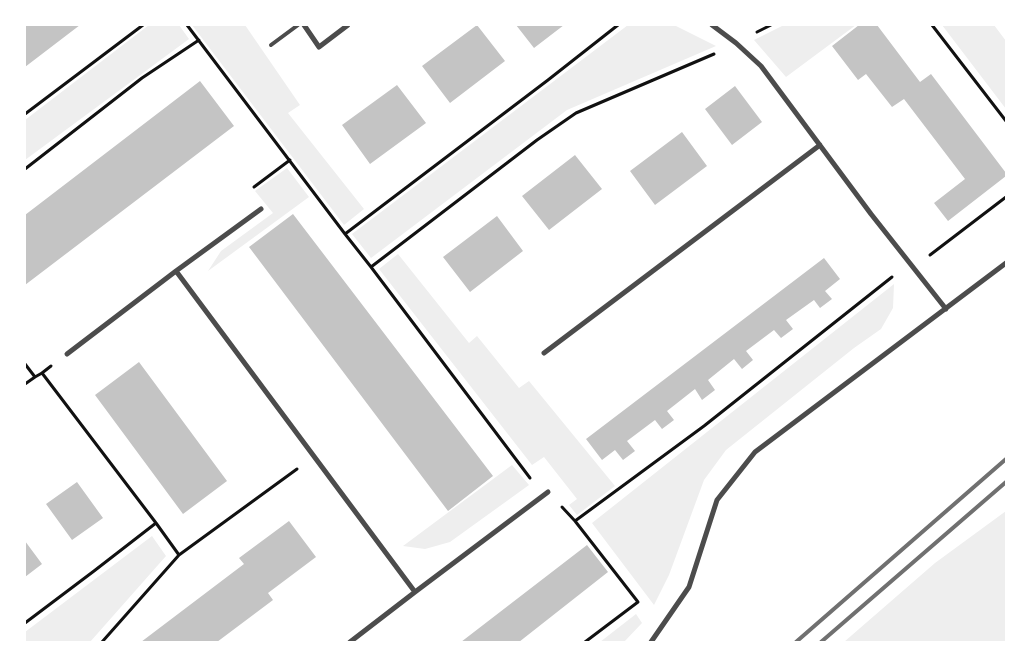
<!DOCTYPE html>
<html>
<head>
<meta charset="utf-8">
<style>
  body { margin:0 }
  #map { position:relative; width:1031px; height:667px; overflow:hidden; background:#fff; font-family:Rubik,sans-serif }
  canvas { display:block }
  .frame { position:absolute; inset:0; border:26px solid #fff; pointer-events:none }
</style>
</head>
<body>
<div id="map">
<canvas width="1031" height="667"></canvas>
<div class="frame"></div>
</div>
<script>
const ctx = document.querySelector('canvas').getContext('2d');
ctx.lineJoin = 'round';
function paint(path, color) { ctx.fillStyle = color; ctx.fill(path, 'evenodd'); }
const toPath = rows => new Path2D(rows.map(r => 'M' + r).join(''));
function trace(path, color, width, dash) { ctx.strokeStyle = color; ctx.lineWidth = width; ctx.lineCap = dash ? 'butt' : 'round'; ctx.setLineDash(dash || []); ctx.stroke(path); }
const green = toPath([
  [149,25,179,25,189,39,25,160,25,120],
  [192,25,245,25,300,105,288,113,364,209,344,225],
  [628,25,674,25,716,46,567,110,371,258,352,234],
  [784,25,856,25,786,77,754,40],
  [942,25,994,25,1006,41,1006,109],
  [287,168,309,197,208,271,221,251,273,213,255,191],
  [398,254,469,343,477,336,519,388,529,381,615,486,577,515,569,505,577,499,544,457,532,465,379,269],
  [894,284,893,308,881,329,854,348,726,450,704,480,669,575,654,605,592,523],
  [512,465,529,485,450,542,425,549,403,546],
  [1006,511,1006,642,844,642,935,563],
  [152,536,166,556,90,642,25,642,25,632],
  [636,614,642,623,624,642,600,642]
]);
const building = toPath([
  [25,25,80,25,25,67],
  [477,25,505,61,450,103,422,66],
  [516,25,564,25,534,48],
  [859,25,877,25,920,82,931,74,1006,173,1006,176,948,221,934,203,965,179,904,99,892,107,866,74,858,80,832,46],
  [200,81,234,126,25,285,25,215],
  [397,85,426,123,370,164,342,125],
  [735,86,762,122,732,145,705,109],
  [682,132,707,166,655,205,630,171],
  [575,155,602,189,549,230,522,196],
  [293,214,493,476,448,511,249,247],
  [497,216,523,251,470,292,443,257],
  [824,258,840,279,825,291,832,299,820,308,814,300,786,320,793,329,781,338,774,330,746,351,753,360,742,369,734,359,708,380,715,390,702,400,695,389,667,411,674,420,662,429,655,420,627,441,635,451,623,460,615,450,602,460,586,439],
  [139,362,227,481,183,514,95,395],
  [77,482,103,518,72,540,46,504],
  [289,521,316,557,268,593,273,600,217,642,141,642,244,564,239,558],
  [25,541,42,564,25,577],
  [587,545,608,572,519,642,461,642]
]);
const path = toPath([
  [187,25,345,234],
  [932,25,1006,121],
  [757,32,771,25],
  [25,114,143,25],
  [25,169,142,78,199,40],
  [254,187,290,160],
  [930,255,1006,197],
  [371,267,345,234,548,80,618,25],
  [25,364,35,377,42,373,156,523,179,555],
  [42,373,51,366],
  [25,384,35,377],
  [530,478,371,267,537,140,576,113,714,54],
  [562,507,575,521],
  [25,623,94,571,156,523],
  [102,642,179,555,297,469],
  [585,642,638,602,575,521,704,426,892,277]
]);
const service = toPath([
  [271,45,298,25]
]);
const minor = toPath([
  [304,25,319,47,348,25],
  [712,25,736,43,761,66,871,214,946,309],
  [176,271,261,209],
  [544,353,820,145],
  [67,354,176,271,415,592,350,642],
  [415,592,548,492],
  [651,642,689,587,717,500,755,452,1006,263]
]);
const rail = toPath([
  [796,642,1006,459],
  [821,642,1006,482]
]);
paint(green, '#eee');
paint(building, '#c4c4c4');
trace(path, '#111', 3);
trace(service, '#4c4c4c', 4);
trace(minor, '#4c4c4c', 5);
trace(rail, '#707070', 4);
</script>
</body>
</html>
